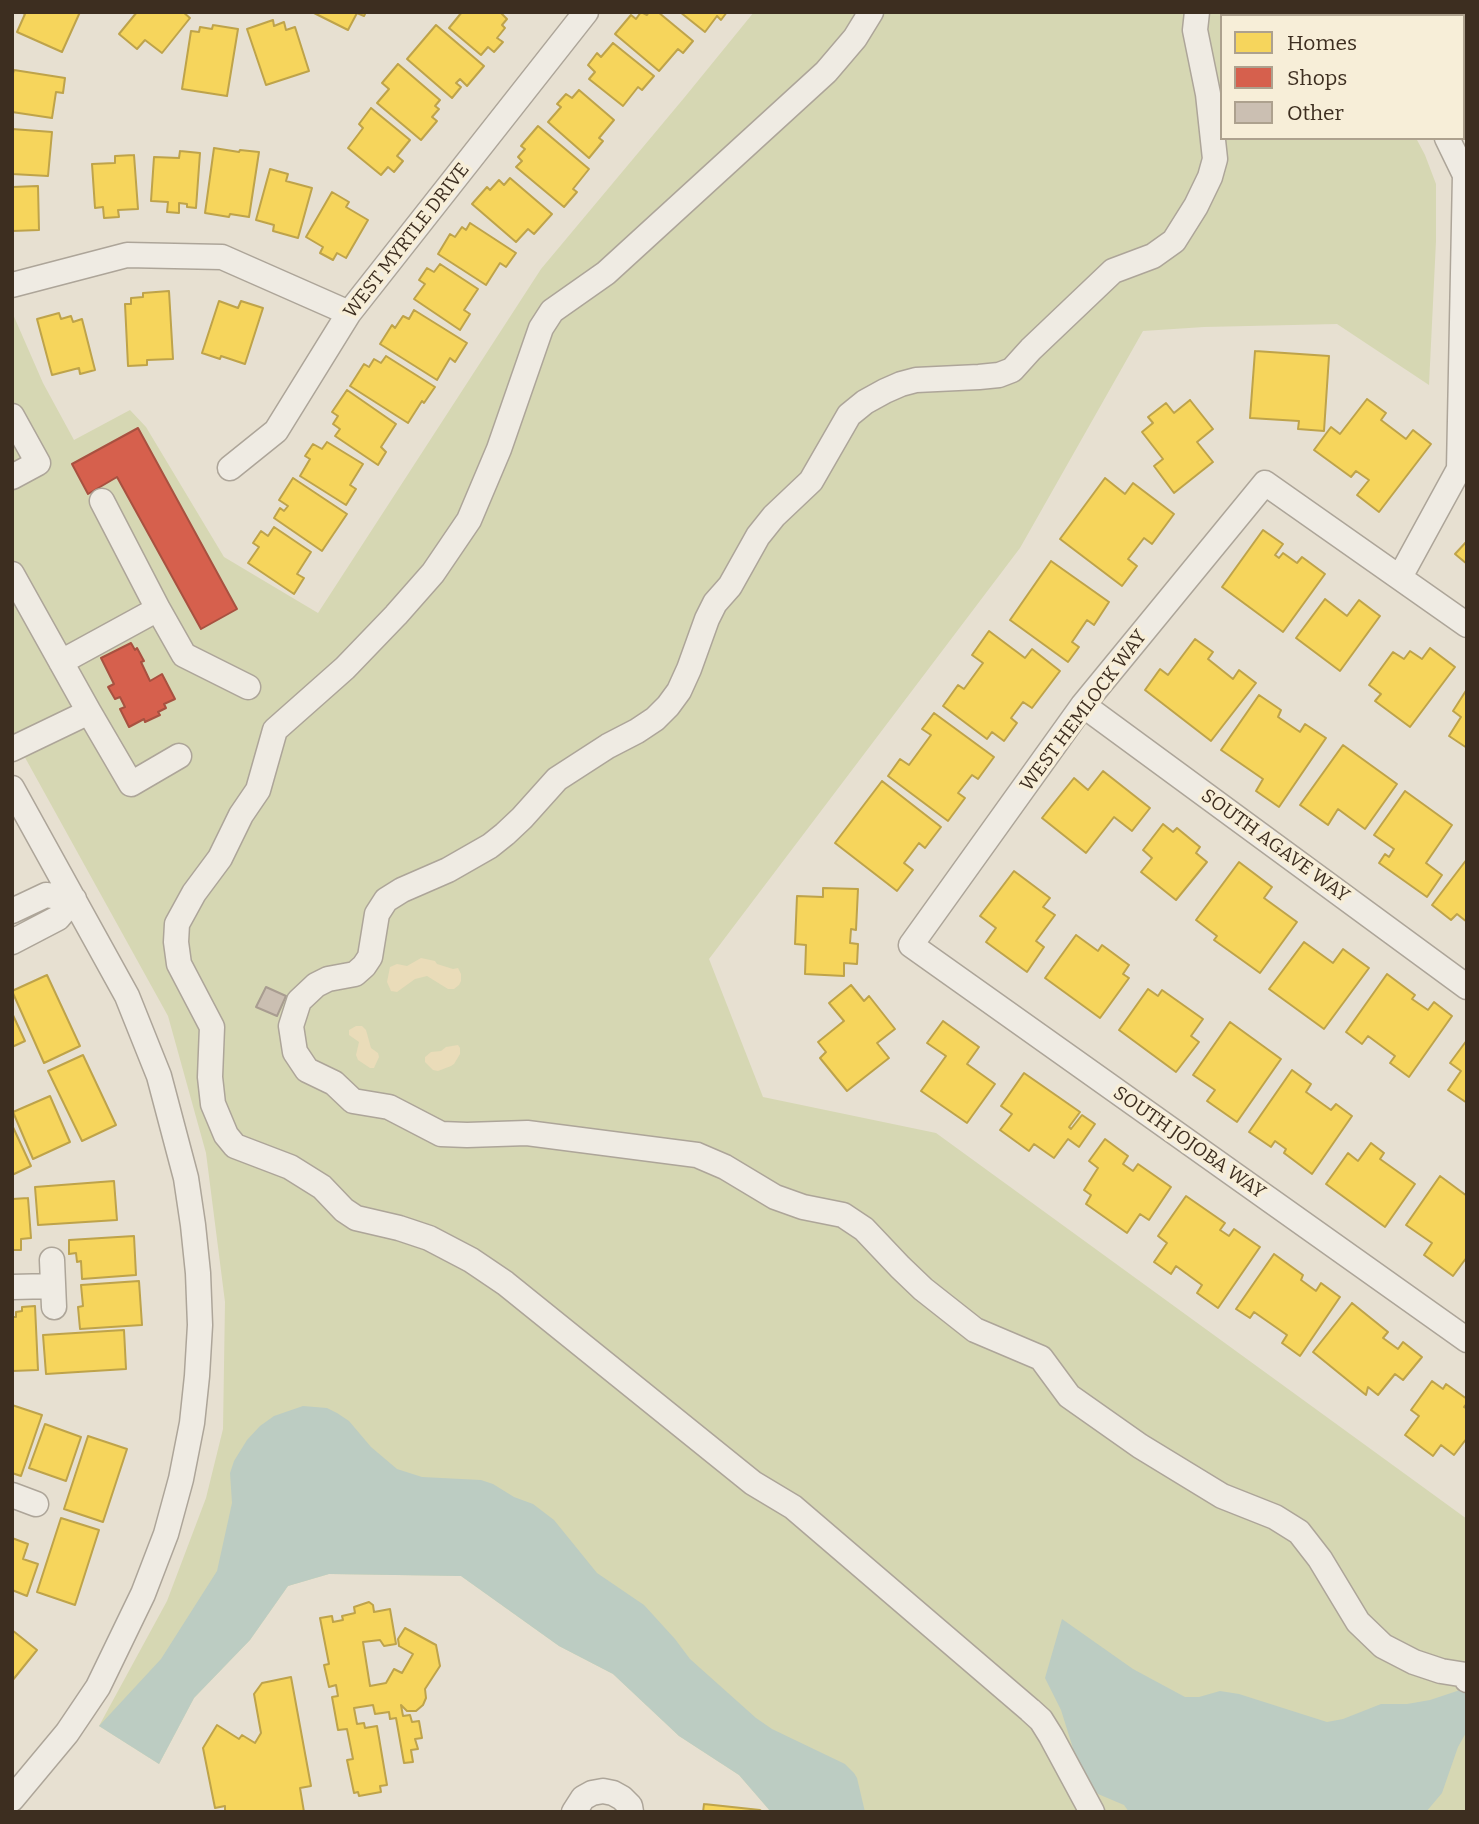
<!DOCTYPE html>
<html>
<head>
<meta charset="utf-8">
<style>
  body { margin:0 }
  #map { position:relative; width:1479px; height:1824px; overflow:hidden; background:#e7e0d1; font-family:Bitter,serif }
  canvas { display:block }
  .frame { position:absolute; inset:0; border:14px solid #3d2e20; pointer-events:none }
  .legend { position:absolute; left:1220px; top:14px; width:245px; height:126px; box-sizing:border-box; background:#f7eed8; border:2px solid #ada18e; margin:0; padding:9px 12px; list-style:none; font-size:21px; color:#3d2e20 }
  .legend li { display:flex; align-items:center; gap:14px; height:35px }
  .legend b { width:35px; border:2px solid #ada18e }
</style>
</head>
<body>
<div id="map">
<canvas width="1479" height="1824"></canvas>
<div class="frame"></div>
<ul class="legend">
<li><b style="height:19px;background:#f6d55c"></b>Homes</li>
<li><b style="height:19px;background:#d6604d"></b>Shops</li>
<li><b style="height:19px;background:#cbbfb2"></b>Other</li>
</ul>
</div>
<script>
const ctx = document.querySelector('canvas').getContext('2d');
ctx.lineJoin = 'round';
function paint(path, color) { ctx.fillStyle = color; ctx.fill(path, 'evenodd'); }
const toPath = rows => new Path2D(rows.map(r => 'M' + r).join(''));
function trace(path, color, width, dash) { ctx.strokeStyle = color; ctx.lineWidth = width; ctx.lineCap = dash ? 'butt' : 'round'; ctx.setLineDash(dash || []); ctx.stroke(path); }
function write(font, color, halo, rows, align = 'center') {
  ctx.font = font + ' Bitter,serif'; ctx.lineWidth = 7; ctx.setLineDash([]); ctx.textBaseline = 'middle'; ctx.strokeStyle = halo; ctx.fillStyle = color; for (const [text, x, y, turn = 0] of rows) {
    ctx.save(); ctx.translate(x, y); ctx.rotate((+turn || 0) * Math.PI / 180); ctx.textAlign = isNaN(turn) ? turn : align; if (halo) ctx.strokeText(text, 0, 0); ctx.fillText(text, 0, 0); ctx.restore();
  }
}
const green = toPath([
  [754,12,1349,12,1351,16,1222,16,1222,138,1416,138,1425,155,1436,184,1436,241,1429,385,1337,324,1204,327,1143,331,1020,548,709,959,763,1097,936,1133,1467,1519,1467,1812,771,1812,739,1775,679,1736,613,1674,559,1646,461,1576,329,1574,288,1586,250,1640,194,1698,159,1764,99,1726,167,1601,206,1498,223,1429,225,1302,206,1153,168,1016,12,734,12,312,43,383,74,440,130,410,146,427,224,557,318,613,541,269,684,98]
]);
const sand = toPath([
  [421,958,435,961,437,964,453,969,458,968,461,974,461,981,459,985,454,989,448,989,427,976,415,979,397,992,391,991,387,982,390,967,397,964,407,966],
  [356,1026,362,1026,366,1030,371,1048,378,1053,379,1057,374,1068,370,1068,358,1060,356,1055,359,1042,349,1035,349,1030],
  [458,1045,460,1048,460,1054,454,1064,451,1066,438,1071,433,1070,425,1062,425,1057,431,1052,441,1051,446,1047]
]);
const water = toPath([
  [303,1406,327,1408,337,1413,349,1421,371,1447,397,1469,422,1477,481,1480,493,1484,514,1497,533,1504,554,1520,597,1573,644,1605,675,1639,690,1659,756,1718,772,1729,845,1764,854,1773,857,1778,865,1812,771,1812,739,1775,679,1736,613,1674,559,1646,461,1576,329,1574,288,1586,250,1640,194,1698,159,1764,99,1726,161,1659,217,1571,232,1503,230,1473,234,1461,247,1440,260,1426,274,1416],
  [1062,1619,1133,1669,1185,1697,1199,1697,1220,1691,1239,1694,1327,1722,1343,1719,1381,1704,1407,1704,1430,1700,1457,1691,1467,1685,1467,1731,1458,1747,1442,1793,1426,1812,1129,1812,1124,1805,1098,1794,1082,1777,1061,1710,1045,1678]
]);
const homes = toPath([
  [80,12,62,52,17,32,25,14,21,12,80,12],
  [137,12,183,12,190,18,162,53,145,40,137,49,119,34,137,12],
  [312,12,366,12,364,16,357,13,348,30,312,12],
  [462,12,500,12,507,19,502,25,505,28,497,38,503,42,494,52,488,47,481,55,449,28,462,12],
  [641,12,647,15,649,12,658,12,693,41,683,53,678,49,659,71,615,34,631,15,636,19,641,12],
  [680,12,727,12,721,20,717,16,705,32,680,12],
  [273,20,274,26,284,22,286,30,295,27,309,71,266,85,247,29,273,20],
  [213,25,238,29,227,96,182,89,191,31,199,32,200,27,212,29,213,25],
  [436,25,484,66,467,86,460,79,456,83,461,87,452,98,407,59,436,25],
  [613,43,654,76,642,90,638,87,623,106,589,79,595,72,588,65,597,53,601,57,613,43],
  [398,64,440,100,435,106,439,109,432,117,437,121,421,140,377,103,389,89,382,83,398,64],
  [14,70,65,78,63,93,56,92,52,118,12,112,12,77,14,70],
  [579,90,614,120,599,138,603,141,589,158,548,122,561,107,557,104,566,94,572,98,579,90],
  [371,108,410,140,397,156,403,161,394,172,388,167,381,175,348,148,363,128,359,124,371,108],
  [538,126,589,169,573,189,577,192,564,207,516,167,522,161,518,157,525,149,521,146,538,126],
  [12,129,52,132,48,176,12,174,12,129],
  [214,148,239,152,240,150,259,152,249,217,230,214,229,217,205,213,214,148],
  [180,151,200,153,196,208,187,207,187,204,179,203,179,213,167,212,168,202,151,201,154,157,179,158,180,151],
  [134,155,138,209,118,210,119,217,104,218,103,207,95,208,92,164,115,163,115,156,134,155],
  [270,169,288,174,286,181,312,188,298,238,273,231,274,225,256,220,270,169],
  [510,178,552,214,534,234,528,229,516,242,472,204,487,187,490,190,499,180,504,185,510,178],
  [38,186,39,230,12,231,12,187,38,186],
  [332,192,349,202,346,207,368,220,346,258,337,253,333,260,320,253,323,247,306,237,332,192],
  [470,223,516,253,506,267,500,263,486,285,438,254,450,234,455,237,462,227,466,230,470,223],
  [440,264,478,289,464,310,470,314,460,330,414,299,425,284,419,280,427,268,434,272,440,264],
  [169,291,173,359,147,360,147,365,128,366,125,304,131,304,131,298,143,297,143,293,169,291],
  [219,301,238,308,241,301,263,308,245,364,221,356,220,359,202,353,219,301],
  [414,310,467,343,455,362,450,358,437,380,380,344,392,325,395,328,403,316,409,319,414,310],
  [59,313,61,319,71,316,73,322,82,319,95,370,80,374,79,368,52,375,37,319,59,313],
  [1255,351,1329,356,1324,431,1298,429,1299,421,1250,418,1255,351],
  [386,356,435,387,424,403,422,401,408,423,350,386,364,364,369,367,374,359,381,363,386,356],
  [347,390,396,424,381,447,386,452,378,465,335,436,340,429,333,424,338,416,332,412,347,390],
  [1367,399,1386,413,1381,420,1406,439,1413,430,1431,444,1379,512,1357,495,1369,480,1356,471,1351,477,1314,450,1331,427,1340,434,1367,399],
  [1190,400,1213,429,1197,442,1213,462,1174,493,1154,466,1163,459,1142,432,1153,423,1148,417,1166,403,1174,413,1190,400],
  [327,442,363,464,350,485,356,489,346,505,300,476,310,459,305,456,313,444,322,449,327,442],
  [293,478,347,514,322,551,274,518,280,508,284,511,288,506,279,500,293,478],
  [1105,478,1125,494,1133,483,1174,514,1152,544,1144,538,1128,559,1137,566,1122,586,1060,539,1105,478],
  [274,527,311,552,297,574,304,578,294,594,248,563,259,547,253,543,261,531,268,536,274,527],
  [1263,530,1283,544,1275,555,1279,558,1283,553,1297,563,1302,557,1325,574,1283,632,1222,587,1263,530],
  [1467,541,1467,564,1455,554,1467,541],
  [1051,561,1109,602,1094,625,1087,620,1072,642,1079,647,1068,662,1010,620,1051,561],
  [1325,599,1347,616,1359,600,1380,616,1340,671,1296,638,1325,599],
  [989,631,1025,658,1032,649,1060,671,1032,708,1023,702,1011,718,1017,723,1004,741,992,732,987,739,943,706,958,685,964,689,983,663,972,655,989,631],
  [1195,639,1213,652,1208,659,1233,679,1239,670,1256,683,1211,741,1145,690,1160,669,1168,675,1195,639],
  [1430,648,1455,667,1410,727,1375,701,1381,694,1369,685,1393,652,1404,659,1410,651,1422,659,1430,648],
  [1467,689,1467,748,1449,736,1461,717,1453,711,1467,689],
  [1259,695,1281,710,1278,717,1300,732,1305,724,1326,738,1279,807,1256,791,1263,779,1221,750,1259,695],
  [934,713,994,757,978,779,972,775,958,793,965,798,948,821,888,776,900,759,909,765,931,735,922,729,934,713],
  [1343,745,1397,784,1365,829,1338,809,1328,825,1300,805,1343,745],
  [1103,771,1150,808,1132,831,1114,817,1086,853,1042,818,1074,778,1088,790,1103,771],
  [882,781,941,827,925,848,919,843,904,863,913,870,897,891,835,843,882,781],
  [1405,791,1452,825,1426,863,1442,875,1427,897,1379,863,1385,854,1389,857,1394,849,1374,835,1405,791],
  [1163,824,1173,832,1177,828,1200,847,1196,853,1207,862,1176,900,1141,872,1152,858,1143,850,1163,824],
  [1467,859,1467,922,1457,914,1451,920,1432,905,1467,859],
  [1239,862,1272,887,1264,898,1297,922,1260,973,1214,940,1217,936,1196,920,1239,862],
  [1014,871,1050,898,1043,907,1055,915,1036,941,1044,947,1027,972,986,942,996,928,980,916,1014,871],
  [823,888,858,889,856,930,851,929,850,943,858,944,857,964,844,963,844,976,805,974,806,945,795,944,797,896,823,897,823,888],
  [1076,935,1098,951,1102,945,1129,965,1123,974,1129,978,1100,1018,1045,978,1076,935],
  [1304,942,1333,963,1343,949,1369,968,1324,1029,1269,989,1304,942],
  [1387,974,1415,995,1412,999,1428,1010,1434,1002,1452,1016,1409,1077,1390,1063,1395,1056,1368,1036,1362,1044,1346,1032,1387,974],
  [47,975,80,1046,44,1063,12,991,47,975],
  [851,985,864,1001,869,996,895,1029,877,1043,889,1058,847,1091,820,1058,826,1052,818,1042,844,1021,829,1003,851,985],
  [1148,989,1158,996,1162,990,1203,1019,1191,1036,1199,1042,1176,1072,1119,1030,1148,989],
  [12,1013,25,1041,12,1047,12,1013],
  [943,1021,979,1047,967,1064,995,1084,967,1123,921,1091,946,1056,927,1043,943,1021],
  [1230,1022,1281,1059,1237,1122,1207,1101,1215,1090,1193,1075,1230,1022],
  [1467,1040,1467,1103,1448,1090,1461,1071,1450,1063,1467,1040],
  [83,1055,116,1125,82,1141,48,1071,83,1055],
  [1292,1070,1311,1084,1306,1092,1331,1110,1336,1104,1352,1116,1312,1174,1284,1153,1286,1149,1275,1141,1271,1147,1249,1132,1292,1070],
  [1024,1073,1080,1112,1069,1127,1071,1129,1082,1115,1095,1124,1079,1147,1068,1139,1054,1158,1034,1144,1029,1151,1000,1130,1012,1114,1001,1106,1024,1073],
  [50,1096,70,1142,33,1159,13,1112,50,1096],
  [12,1125,31,1166,12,1175,12,1125],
  [1105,1139,1128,1156,1123,1164,1133,1171,1138,1164,1171,1187,1149,1220,1140,1214,1127,1233,1086,1204,1091,1195,1084,1190,1098,1168,1089,1161,1105,1139],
  [1371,1143,1384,1153,1380,1159,1415,1184,1385,1227,1326,1184,1348,1153,1358,1161,1371,1143],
  [1440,1176,1467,1196,1467,1257,1453,1276,1424,1255,1432,1243,1406,1225,1440,1176],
  [114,1181,117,1220,38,1225,35,1187,114,1181],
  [1186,1196,1225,1223,1220,1230,1229,1236,1234,1229,1260,1247,1218,1308,1197,1293,1202,1285,1176,1266,1171,1274,1154,1262,1167,1243,1158,1236,1186,1196],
  [28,1198,31,1238,21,1239,21,1250,12,1250,12,1199,28,1198],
  [134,1236,136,1275,82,1279,81,1261,77,1262,76,1253,69,1254,69,1240,134,1236],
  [1274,1254,1303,1275,1301,1280,1316,1291,1321,1283,1340,1297,1300,1356,1282,1343,1287,1335,1254,1312,1250,1318,1236,1309,1274,1254],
  [139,1281,142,1325,80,1329,78,1307,83,1306,81,1285,139,1281],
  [1352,1303,1388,1332,1383,1338,1398,1349,1403,1342,1422,1357,1403,1380,1395,1374,1378,1395,1368,1387,1366,1395,1313,1352,1352,1303],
  [35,1306,38,1370,12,1371,12,1317,16,1317,16,1312,22,1311,22,1307,35,1306],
  [124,1330,126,1369,46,1374,43,1335,124,1330],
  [1432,1381,1443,1389,1446,1384,1467,1399,1467,1403,1464,1407,1467,1409,1467,1438,1454,1455,1441,1445,1433,1456,1405,1435,1419,1416,1411,1410,1432,1381],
  [12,1405,42,1415,21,1476,12,1473,12,1405],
  [45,1424,81,1437,66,1481,29,1468,45,1424],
  [88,1436,127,1449,103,1522,64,1509,88,1436],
  [61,1518,99,1530,75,1605,37,1592,61,1518],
  [12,1538,28,1544,23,1559,38,1564,27,1596,12,1590,12,1538],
  [369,1602,373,1605,374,1612,390,1609,396,1644,384,1646,380,1640,363,1642,370,1686,386,1683,394,1669,402,1673,413,1654,399,1646,398,1639,405,1628,436,1645,440,1666,425,1689,426,1698,423,1705,416,1711,407,1711,401,1705,403,1716,410,1715,412,1722,419,1721,422,1738,415,1739,418,1749,411,1750,413,1762,404,1763,396,1718,390,1719,389,1712,375,1714,373,1705,354,1708,357,1724,364,1723,365,1728,377,1726,387,1785,380,1786,381,1792,359,1796,358,1792,354,1793,347,1760,353,1759,347,1729,338,1730,332,1697,338,1696,336,1685,329,1687,324,1665,329,1664,320,1618,332,1616,333,1622,343,1620,342,1616,355,1613,354,1607,369,1602],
  [12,1630,37,1650,12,1681,12,1630],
  [291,1677,311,1786,300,1788,304,1812,225,1812,225,1806,215,1808,203,1748,217,1725,239,1739,242,1735,255,1743,261,1733,254,1694,262,1683,291,1677],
  [704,1804,760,1810,763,1812,703,1812,704,1804]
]);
const shops = toPath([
  [138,428,237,609,201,629,117,477,88,494,72,464,138,428],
  [131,643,135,650,137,648,144,661,141,662,150,681,162,674,175,699,164,704,166,708,158,712,160,715,145,722,144,719,129,727,120,709,125,707,120,697,115,699,108,687,114,684,101,658,131,643]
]);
const building = toPath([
  [266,987,286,996,277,1016,256,1007,266,987]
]);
const minor = toPath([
  [871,12,855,38,826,72,606,273,552,311,541,328,499,449,469,520,433,573,396,615,345,668,275,730,258,790,241,815,220,858,194,893,177,924,176,942,179,964,212,1027,210,1077,213,1104,226,1135,235,1146,290,1167,322,1187,344,1210,356,1218,399,1228,429,1238,471,1260,505,1283,753,1483,793,1507,1030,1710,1041,1720,1051,1736,1092,1812],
  [1197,12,1195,30,1208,94,1215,159,1210,177,1196,206,1174,241,1153,256,1113,271,1031,349,1012,370,999,375,979,377,916,380,901,384,885,391,865,402,849,415,811,481,774,516,758,536,730,586,715,603,707,619,689,669,679,691,668,706,655,719,637,731,608,746,557,779,522,818,505,834,490,846,448,870,402,890,386,900,377,914,370,957,364,966,355,974,328,979,316,985,299,1001,291,1026,295,1052,307,1070,334,1083,353,1101,389,1107,441,1134,467,1135,527,1133,697,1155,725,1167,775,1197,803,1207,843,1215,864,1229,900,1267,923,1289,975,1330,1041,1358,1069,1396,1140,1446,1222,1496,1275,1517,1299,1532,1320,1559,1358,1622,1383,1646,1414,1662,1441,1671,1466,1675,1467,1680],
  [1386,12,1387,16],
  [12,285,127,255,222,257,349,313],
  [12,416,38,463,12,477],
  [230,468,276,431,349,313,586,12],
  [12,574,89,712,12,749],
  [1400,577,1459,469,1465,175,1447,138],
  [158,609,184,655,248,687],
  [1467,625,1265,483,1083,705,911,945,1467,1340],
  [61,662,158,609,102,501],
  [1083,705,1467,987],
  [89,712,131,784,179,756],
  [12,788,127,996,159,1076,186,1178,193,1225,198,1273,200,1325,197,1376,192,1423,181,1479,166,1534,143,1594,98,1687,67,1733,12,1799],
  [12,911,46,895,74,899],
  [12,942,58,918,74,899],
  [52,1260,54,1307],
  [12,1287,53,1286],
  [12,1495,36,1504],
  [574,1812,583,1798,592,1793,603,1791,613,1793,622,1798,630,1806,631,1812]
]);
const streetNames = [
  ["WEST MYRTLE DRIVE",407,241,-52],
  ["WEST HEMLOCK WAY",1084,711,-53],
  ["SOUTH AGAVE WAY",1275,846,36],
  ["SOUTH JOJOBA WAY",1189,1143,35]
];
paint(green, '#d6d7b3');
paint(sand, '#eadcb9');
paint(water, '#bcccc2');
paint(homes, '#f6d55c');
trace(homes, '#bea34a', 2);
paint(shops, '#d6604d');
trace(shops, '#a85140', 2);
paint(building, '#cbbfb2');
trace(building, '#a89c90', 2);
trace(minor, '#ada599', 27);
trace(minor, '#efebe3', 24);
write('19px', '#3d2e20', '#f7eed8', streetNames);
</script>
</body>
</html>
